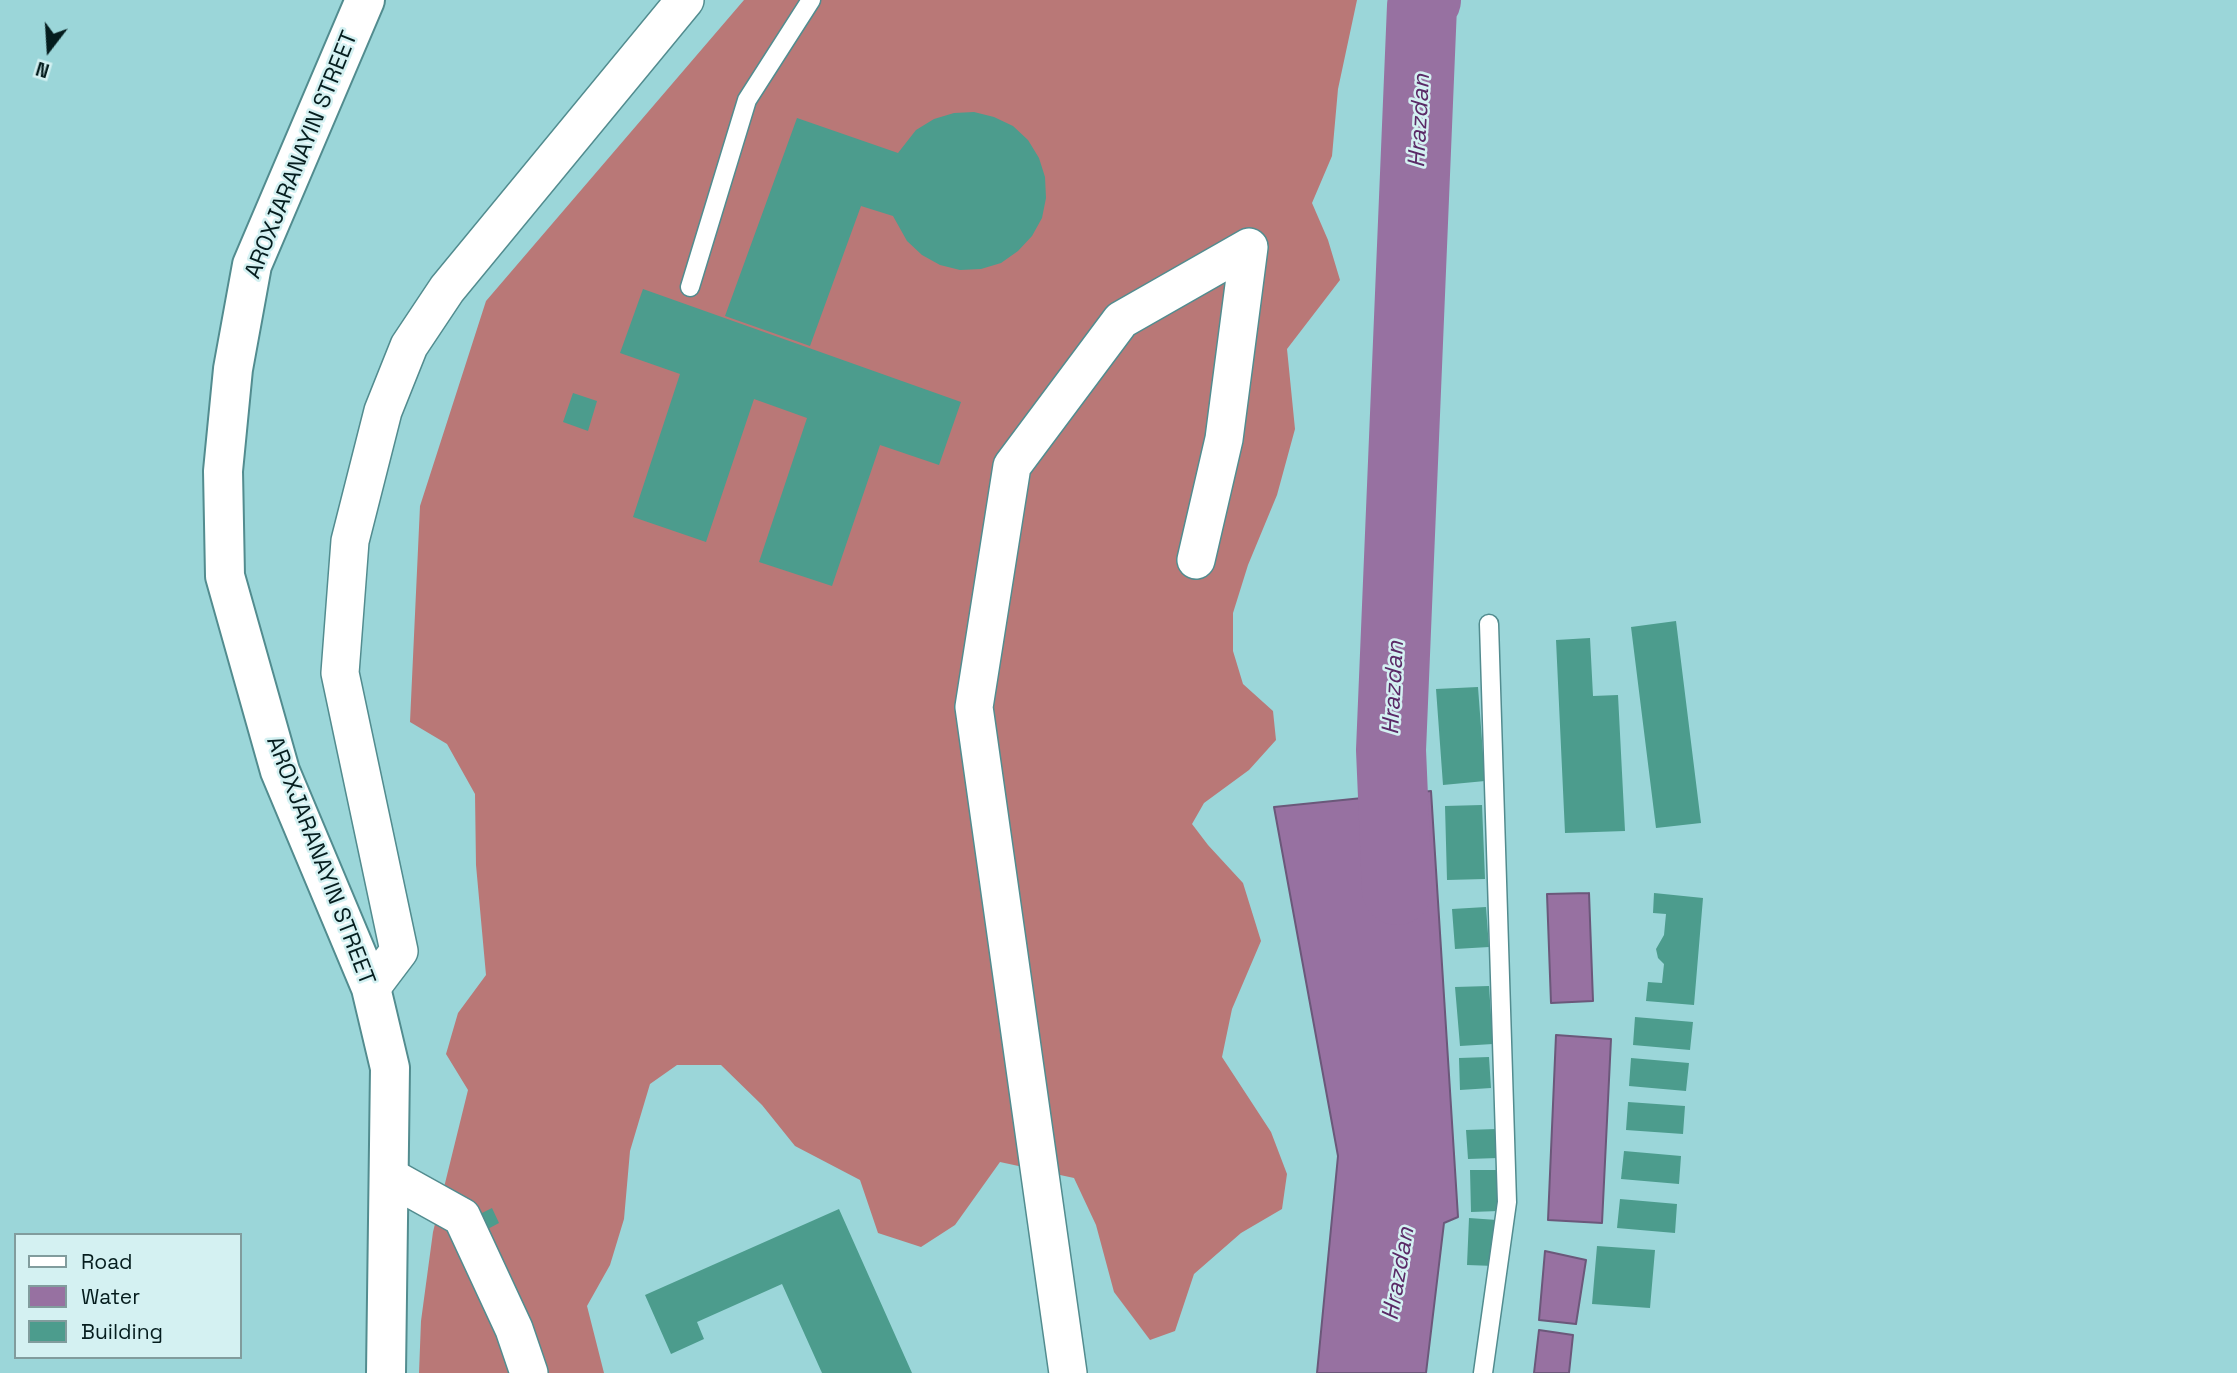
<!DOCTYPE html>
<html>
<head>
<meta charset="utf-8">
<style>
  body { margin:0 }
  #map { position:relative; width:2237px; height:1373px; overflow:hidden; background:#9bd6d9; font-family:"Space Grotesk",sans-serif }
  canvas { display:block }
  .legend { position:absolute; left:14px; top:1233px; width:228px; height:126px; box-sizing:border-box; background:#d4f1f2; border:2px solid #819c9d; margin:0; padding:9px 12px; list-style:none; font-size:21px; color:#051d1e }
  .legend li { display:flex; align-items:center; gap:14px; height:35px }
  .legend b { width:35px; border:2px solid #819c9d }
  .north { position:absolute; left:14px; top:14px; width:70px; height:70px; -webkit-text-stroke:5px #d4f1f2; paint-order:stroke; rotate:197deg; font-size:19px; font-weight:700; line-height:28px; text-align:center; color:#051d1e }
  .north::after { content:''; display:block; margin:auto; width:24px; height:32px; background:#051d1e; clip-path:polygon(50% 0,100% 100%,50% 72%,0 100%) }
</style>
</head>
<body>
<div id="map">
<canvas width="2237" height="1373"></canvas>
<ul class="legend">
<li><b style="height:9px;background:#fff"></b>Road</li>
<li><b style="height:19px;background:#9771a1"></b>Water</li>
<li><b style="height:19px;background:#4c9c8d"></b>Building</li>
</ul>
<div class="north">N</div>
</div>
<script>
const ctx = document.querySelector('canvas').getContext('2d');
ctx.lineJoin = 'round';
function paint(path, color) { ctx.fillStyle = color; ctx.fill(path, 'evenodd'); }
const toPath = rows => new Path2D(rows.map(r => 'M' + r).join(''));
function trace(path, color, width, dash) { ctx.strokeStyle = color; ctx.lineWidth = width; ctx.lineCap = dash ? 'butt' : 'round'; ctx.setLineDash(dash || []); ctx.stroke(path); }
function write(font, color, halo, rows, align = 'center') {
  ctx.font = font + ' "Space Grotesk",sans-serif'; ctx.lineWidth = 5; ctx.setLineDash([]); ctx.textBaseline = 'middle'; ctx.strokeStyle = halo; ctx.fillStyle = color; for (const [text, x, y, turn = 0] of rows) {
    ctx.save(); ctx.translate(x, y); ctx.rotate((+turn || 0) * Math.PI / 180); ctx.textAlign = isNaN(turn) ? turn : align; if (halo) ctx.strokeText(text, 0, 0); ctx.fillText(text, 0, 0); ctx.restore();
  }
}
const forest = toPath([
  [744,0,1357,0,1338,89,1332,156,1312,203,1328,240,1340,280,1287,349,1295,429,1277,495,1248,565,1233,613,1233,651,1243,684,1273,711,1276,740,1249,770,1204,803,1192,824,1208,845,1243,883,1261,941,1232,1009,1222,1057,1271,1132,1287,1174,1282,1209,1241,1233,1194,1274,1175,1331,1150,1340,1114,1292,1096,1225,1074,1178,1000,1162,955,1225,921,1247,878,1233,860,1180,795,1146,762,1105,721,1065,677,1065,650,1084,630,1151,624,1219,610,1265,587,1306,604,1373,419,1373,421,1321,433,1232,468,1090,446,1054,458,1013,486,975,476,865,475,794,447,744,410,722,420,506,486,301]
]);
const water = toPath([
  [1431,791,1458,1217,1444,1223,1426,1373,1317,1373,1338,1156,1274,807,1431,791],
  [1589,893,1593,1001,1551,1003,1547,894,1589,893],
  [1556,1035,1611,1039,1602,1223,1548,1220,1556,1035],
  [1545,1251,1586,1260,1576,1324,1539,1320,1545,1251],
  [1539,1330,1573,1335,1569,1373,1534,1373,1539,1330]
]);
const river = toPath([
  [1397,890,1391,750,1422,6,1426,0]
]);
const building = toPath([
  [974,112,994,117,1013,126,1028,140,1039,158,1045,177,1046,198,1042,218,1032,236,1018,251,1001,263,981,269,960,270,940,265,922,255,907,241,893,216,861,206,810,346,725,316,797,118,898,153,916,130,934,119,954,113],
  [643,289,961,402,939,465,880,445,832,586,759,562,807,418,754,399,706,542,633,517,680,374,620,353],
  [573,393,597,401,588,431,563,422],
  [1676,621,1701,823,1656,828,1631,627],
  [1590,638,1593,696,1618,695,1625,831,1565,833,1556,640],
  [1478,687,1485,781,1443,785,1436,689],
  [1482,805,1485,879,1447,880,1445,806],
  [1654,893,1703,898,1694,1005,1646,1001,1648,982,1662,983,1664,964,1658,958,1656,949,1664,935,1666,914,1653,913],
  [1486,907,1489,947,1455,949,1452,909],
  [1489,986,1493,1044,1460,1046,1455,987],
  [1635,1017,1693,1022,1690,1050,1633,1045],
  [1489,1057,1491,1088,1460,1090,1459,1058],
  [1631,1058,1689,1063,1686,1091,1629,1086],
  [1628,1102,1685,1106,1683,1134,1626,1130],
  [1497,1129,1498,1158,1468,1159,1466,1130],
  [1624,1151,1681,1156,1679,1184,1621,1179],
  [1470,1170,1498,1170,1499,1211,1471,1212],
  [1620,1199,1677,1204,1675,1233,1617,1228],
  [492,1208,499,1223,484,1231,476,1216],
  [839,1209,912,1373,822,1373,782,1284,697,1322,704,1339,671,1354,645,1295],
  [1469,1218,1497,1220,1494,1266,1467,1265],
  [1597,1246,1655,1250,1650,1308,1592,1304]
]);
const service = toPath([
  [690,287,747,100,811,0],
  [1483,1373,1507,1202,1489,624]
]);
const minor = toPath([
  [371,988,399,951,340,673,350,541,383,411,409,346,447,289,685,0],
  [390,1177,462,1217,514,1329,529,1373],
  [1068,1373,974,707,1012,466,1121,320,1249,247,1224,439,1196,560]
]);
const secondary = toPath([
  [365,0,252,265,233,369,223,471,225,576,280,771,371,988,390,1068,386,1373]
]);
const streetNames = [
  ["AROXJARANAYIN STREET",302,155,-68],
  ["AROXJARANAYIN STREET",320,861,69]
];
const waterNames = [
  ["Hrazdan",1420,121,-87],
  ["Hrazdan",1394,688,-87],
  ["Hrazdan",1399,1274,-80]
];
paint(forest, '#b97877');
paint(water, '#9771a1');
trace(water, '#6b587a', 2);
trace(river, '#9771a1', 70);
paint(building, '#4c9c8d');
trace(service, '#528c8f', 21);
trace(minor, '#528c8f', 40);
trace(secondary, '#528c8f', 42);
trace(service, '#fff', 18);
trace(minor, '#fff', 37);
trace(secondary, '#fff', 38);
write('23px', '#051d1e', '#d4f1f2', streetNames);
write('italic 24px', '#5a2966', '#d4f1f2', waterNames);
</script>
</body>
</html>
